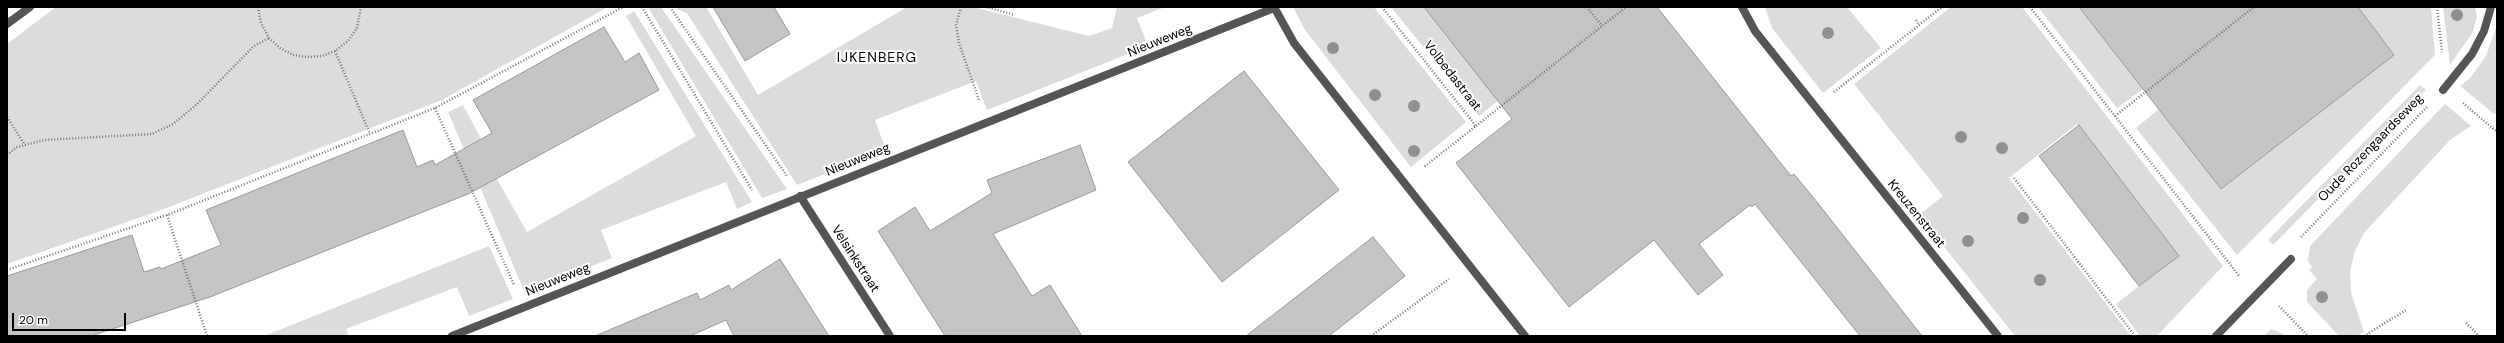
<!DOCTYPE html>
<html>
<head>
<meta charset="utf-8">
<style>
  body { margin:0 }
  #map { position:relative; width:2504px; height:343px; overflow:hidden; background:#fff; font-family:"DM Sans",sans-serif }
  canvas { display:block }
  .frame { position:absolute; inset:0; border:8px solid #000; pointer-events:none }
  .scale { position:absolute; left:12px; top:313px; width:114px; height:18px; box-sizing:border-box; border:2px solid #000; border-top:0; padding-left:5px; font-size:12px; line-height:14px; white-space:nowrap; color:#000; -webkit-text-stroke:3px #fff; paint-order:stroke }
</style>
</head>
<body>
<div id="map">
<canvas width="2504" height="343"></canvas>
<div class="frame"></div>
<div class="scale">20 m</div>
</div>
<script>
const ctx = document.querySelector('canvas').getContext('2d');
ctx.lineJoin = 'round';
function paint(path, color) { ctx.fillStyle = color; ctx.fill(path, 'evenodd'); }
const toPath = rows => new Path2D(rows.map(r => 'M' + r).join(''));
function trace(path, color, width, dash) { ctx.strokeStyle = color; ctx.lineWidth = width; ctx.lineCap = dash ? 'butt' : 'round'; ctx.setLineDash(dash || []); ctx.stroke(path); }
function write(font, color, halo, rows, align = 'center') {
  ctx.font = font + ' "DM Sans",sans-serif'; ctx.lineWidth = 4; ctx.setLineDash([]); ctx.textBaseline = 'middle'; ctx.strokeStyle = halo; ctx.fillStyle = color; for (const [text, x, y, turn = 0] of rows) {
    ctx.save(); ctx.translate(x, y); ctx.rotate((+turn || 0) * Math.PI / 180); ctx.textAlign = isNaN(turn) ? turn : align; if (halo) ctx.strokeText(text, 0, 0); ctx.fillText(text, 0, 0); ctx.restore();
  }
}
const green = toPath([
  [56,7,608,7,442,100,164,209,7,264,7,44],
  [648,7,661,7,787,189,762,198],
  [677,7,706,7,758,95,907,7,973,7,1089,36,1112,28,1117,7,1165,7,1137,18,1148,46,987,110,976,81,875,120,886,150,797,185,687,13,679,10],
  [1293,7,1374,7,1466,122,1411,167,1305,30],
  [1391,7,1582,7,1581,34,1479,116],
  [1765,7,1847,7,1881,48,1823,93,1772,28],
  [1951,7,2022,7,2223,266,2157,336,2140,336,2116,304,2178,256,2077,124,2009,178,2131,336,2015,336,1919,215,1943,196,1854,84],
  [2038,7,2080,7,2143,89,2117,108],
  [2264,7,2431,7,2435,55,2237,255,2136,128,2159,109],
  [2443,7,2475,7,2477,16,2473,32,2450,65],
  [634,11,752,202,737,209,726,182,601,230,612,258,525,293,448,112,463,105,481,139,476,142,527,232,696,136,626,16],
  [2497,25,2497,113,2494,114,2460,86,2470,78,2486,56],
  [2420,85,2426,90,2273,245,2268,240],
  [2445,104,2471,126,2450,140,2364,233,2355,251,2350,271,2351,293,2364,332,2357,336,2339,336,2307,302,2307,290,2317,279,2309,270,2312,267,2308,261,2310,246],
  [489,246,513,299,469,316,457,287,346,329,349,336,264,336],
  [2271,329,2277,331,2286,336,2264,336]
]);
const building = toPath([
  [713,7,774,7,790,34,745,61,713,7],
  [1424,7,1657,7,1791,176,1794,174,1817,202,1922,336,1860,336,1755,204,1752,207,1750,205,1699,244,1723,275,1698,295,1654,240,1569,307,1456,163,1512,119,1424,7],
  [2079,7,2358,7,2394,55,2221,189,2079,7],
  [604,27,625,62,639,53,659,90,468,194,210,297,91,336,7,336,7,276,132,235,144,272,160,267,161,269,221,245,206,210,403,130,417,167,433,160,435,165,492,133,473,100,604,27],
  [1244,71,1339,190,1222,282,1128,162,1244,71],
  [2079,125,2179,256,2139,286,2039,156,2079,125],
  [1080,145,1096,190,993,234,1032,296,1050,285,1082,336,945,336,878,231,915,207,930,231,992,193,987,180,1080,145],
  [1373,237,1405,276,1376,299,1329,336,1246,336,1373,237],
  [780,259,829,336,734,336,726,320,690,336,595,336,697,293,700,300,729,285,731,290,780,259]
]);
const path = toPath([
  [258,7,261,23,269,38,280,48,293,55,307,57,322,56,335,51,348,41,357,28,361,7],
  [642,7,752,190],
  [670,7,787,176],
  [961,7,956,25,959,43,979,100],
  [986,7,1015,15],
  [1382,7,1476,126,1424,167],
  [1587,7,1602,26],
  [2030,7,2240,277],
  [2437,7,2442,52],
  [1916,20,1919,25],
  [335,51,370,134],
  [1834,92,1942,7],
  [2463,103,2497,132],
  [435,108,514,285],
  [2115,116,2254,7],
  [7,117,25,145],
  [1476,126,1626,7],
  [7,155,17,147,44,140,152,134,173,124,196,105,254,46,269,38],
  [2014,178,2135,336],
  [167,215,207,336],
  [2301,237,2427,107],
  [7,270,167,215,435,108,623,7],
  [2279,306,2308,336],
  [2466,323,2479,336],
  [1371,336,1449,279],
  [2364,336,2406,310]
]);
const minor = toPath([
  [1274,7,1294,43,1525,336],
  [1742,7,1755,31,1998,336],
  [7,24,30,7],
  [2443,90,2472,54,2484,31,2491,7],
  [800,196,890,336],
  [452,336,1274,8],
  [2216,336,2291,259]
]);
const trees = [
  [2457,15],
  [1828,33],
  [1333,48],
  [1375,95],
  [1414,106],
  [1961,137],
  [2002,148],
  [1414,151],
  [2023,218],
  [1968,241],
  [2040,280],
  [2322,297]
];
const streetNames = [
  ["Nieuweweg",1160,41,-22],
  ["Volbedastraat",1452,76,52],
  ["Oude Rozengaardseweg",2371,148,-46],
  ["Nieuweweg",858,160,-22],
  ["Kreuzenstraat",1916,214,51],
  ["Velsinkstraat",855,259,57],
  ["Nieuweweg",558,280,-22]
];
const neighbourhoodNames = [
  ["IJKENBERG",877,58]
];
paint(green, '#dcdcdc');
paint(building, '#c4c4c4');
trace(building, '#999', 1);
trace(path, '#777', 2.5, [1, 2]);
trace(minor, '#555', 8);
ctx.fillStyle = '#8f8f8f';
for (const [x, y] of trees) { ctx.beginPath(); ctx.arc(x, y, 6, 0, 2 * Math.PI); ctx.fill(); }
write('13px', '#000', '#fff', streetNames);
ctx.letterSpacing = '1px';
write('14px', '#000', '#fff', neighbourhoodNames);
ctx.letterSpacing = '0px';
</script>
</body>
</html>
